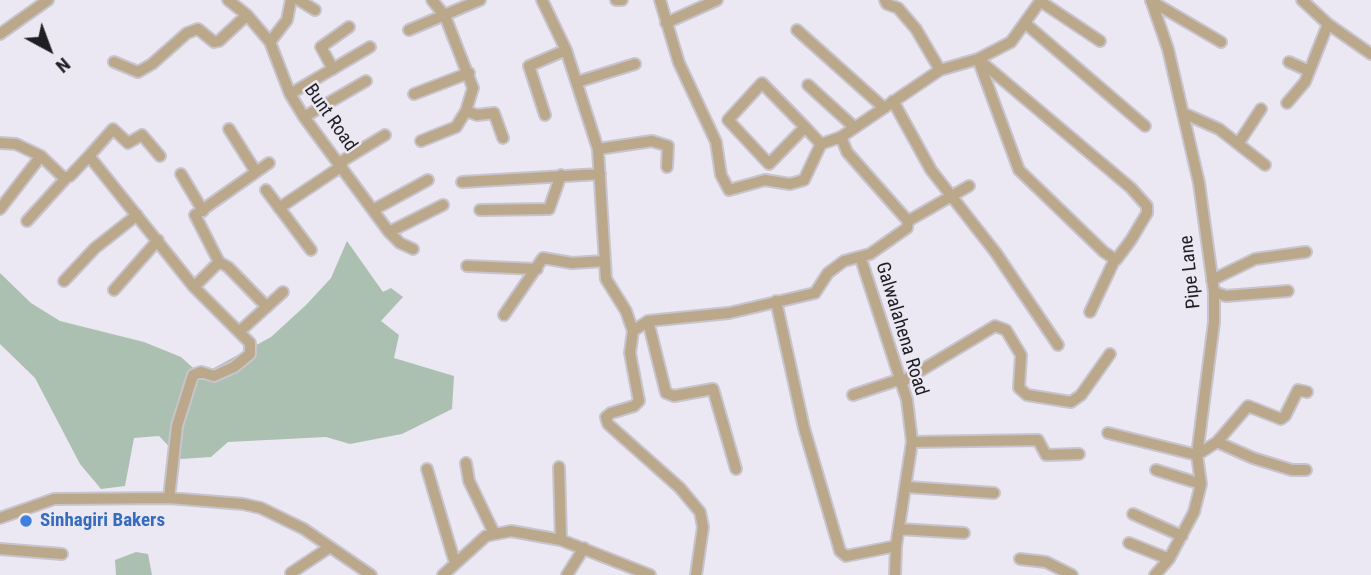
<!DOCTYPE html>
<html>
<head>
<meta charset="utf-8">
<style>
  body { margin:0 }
  #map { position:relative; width:1371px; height:575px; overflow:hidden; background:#ece8f3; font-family:"Roboto Condensed",sans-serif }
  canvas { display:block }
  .north { position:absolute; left:14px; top:14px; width:70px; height:70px; -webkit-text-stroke:5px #ece8f3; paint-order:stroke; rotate:139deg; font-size:19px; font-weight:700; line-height:28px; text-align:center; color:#1f1e22 }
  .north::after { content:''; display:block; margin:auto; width:24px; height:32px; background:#1f1e22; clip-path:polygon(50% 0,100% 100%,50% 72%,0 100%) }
</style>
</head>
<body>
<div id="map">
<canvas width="1371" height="575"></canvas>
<div class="north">N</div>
</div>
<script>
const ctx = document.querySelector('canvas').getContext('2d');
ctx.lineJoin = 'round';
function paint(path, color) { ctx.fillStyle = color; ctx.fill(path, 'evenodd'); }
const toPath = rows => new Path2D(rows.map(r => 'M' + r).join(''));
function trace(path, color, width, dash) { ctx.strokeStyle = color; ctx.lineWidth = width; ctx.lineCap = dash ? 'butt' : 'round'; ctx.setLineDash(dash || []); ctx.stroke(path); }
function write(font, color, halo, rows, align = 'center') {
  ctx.font = font + ' "Roboto Condensed",sans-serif'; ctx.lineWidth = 5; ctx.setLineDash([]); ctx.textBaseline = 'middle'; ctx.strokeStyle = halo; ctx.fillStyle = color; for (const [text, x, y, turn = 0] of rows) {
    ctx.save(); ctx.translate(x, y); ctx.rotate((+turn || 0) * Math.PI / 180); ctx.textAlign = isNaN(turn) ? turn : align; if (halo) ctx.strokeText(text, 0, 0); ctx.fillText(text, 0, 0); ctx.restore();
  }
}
const green = toPath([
  [347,241,383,292,391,288,403,297,381,321,399,335,394,358,454,376,452,409,402,434,350,444,326,437,228,442,211,457,181,459,159,436,134,438,125,486,101,489,80,464,35,378,0,344,0,273,31,303,60,321,144,342,181,357,201,375,271,337,306,305,331,278],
  [136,552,148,554,152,575,116,575,115,560]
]);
const minor = toPath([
  [228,0,247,15,270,42,290,94,304,117,389,232,400,243,413,249],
  [299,0,315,10],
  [542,0,566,50,598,149,606,279,626,311,633,331,630,353,639,401,634,406,611,413,606,417,608,424,680,488,700,512,703,527,696,575],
  [616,0,622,0],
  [660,0,679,63,716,142,721,175,729,190,765,180,790,184,804,180,821,144,841,137],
  [885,0,887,4,898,8,916,29,940,70],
  [1151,0,1168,49,1199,183,1214,292,1214,322,1197,455,1201,484,1194,512,1169,559,1155,575],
  [1302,0,1328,24,1371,54],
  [1040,1,1100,41],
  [1151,1,1221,42],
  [666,23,717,0],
  [1026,24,1145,126],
  [409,30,480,0],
  [797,30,883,107],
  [0,34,48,0],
  [270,42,287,20,291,0],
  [978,59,1131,188,1147,206,1147,213,1131,240,1116,260,1104,252,1019,170,978,59],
  [114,62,138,72,152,64,187,33,198,29,214,42,219,41,247,15],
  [1289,62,1309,71],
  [333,69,321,47,349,27],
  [577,82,635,64],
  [808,85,853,126],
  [290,94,370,47],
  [414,94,469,73],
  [893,101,931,170,996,253,1058,345],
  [1287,103,1305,82,1328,24],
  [466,111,477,115,494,113,503,138],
  [1183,113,1219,129,1265,165],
  [545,115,529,66,566,50],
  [304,117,366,81],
  [805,127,769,164,728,120,762,83,805,127,821,144],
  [229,129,256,172],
  [421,141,456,127,466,111,473,88,445,16,432,0],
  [0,143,16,144,41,156,64,178,70,176,89,156,194,287,250,343,250,354,234,367,214,376,201,372,193,375,177,426,169,498],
  [1238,144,1261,109],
  [598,149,652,141,668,146,667,167],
  [89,156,113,129,128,143,142,135,160,156],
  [339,163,385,135],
  [181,174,203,211],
  [462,182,600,174],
  [266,190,311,250],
  [279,208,342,166],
  [0,209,41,156],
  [373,210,428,180],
  [480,210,549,209,561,175],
  [27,221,67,177],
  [908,221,969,186],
  [389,232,443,205],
  [861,259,907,400,912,442,896,546,895,575],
  [219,262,228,267,267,307],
  [467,266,537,269],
  [1212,280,1255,259,1306,252],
  [64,281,95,248,137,215],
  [194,287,219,262,195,215,269,163],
  [114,290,158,240],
  [1214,292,1226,296,1288,291],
  [776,301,804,428,840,551,846,556,896,546],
  [1090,312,1114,261],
  [504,315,543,258,572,263,604,261],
  [648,321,666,393,674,396,713,389,736,469],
  [240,331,283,292],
  [633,331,648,321,729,313,815,293,828,273,844,261,870,254,907,228,908,221,847,152,841,137,940,70,978,59,1011,42,1041,0],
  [900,383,995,326,1006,330,1021,355,1019,388,1027,395,1071,402,1081,395,1110,354],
  [853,395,898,380],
  [1108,433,1197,455,1217,442],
  [912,442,1038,440,1046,455,1079,454],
  [466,463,469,481,494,533],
  [559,467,561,540],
  [427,469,455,563],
  [1156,470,1201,484],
  [1306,470,1292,470,1253,458,1217,442,1248,406,1281,419,1285,416,1298,390,1307,392],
  [907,487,994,493],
  [1133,514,1182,536],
  [0,518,54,499,169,498,243,504,261,508,304,529,371,575],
  [899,529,964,533],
  [1129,543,1169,559],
  [0,549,62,554],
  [1020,559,1046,562,1072,575],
  [291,573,330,547],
  [443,575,486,536,511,531,561,540,650,575],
  [567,575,584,548]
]);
const markers = [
  [26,521,7,"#3f7fe0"]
];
const streetNames = [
  ["Bunt Road",330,118,55],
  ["Pipe Lane",1191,272,-96],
  ["Galwalahena Road",901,329,73]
];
const shopNames = [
  ["Sinhagiri Bakers",40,521]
];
paint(green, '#acc0b2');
trace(minor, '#c7c4cd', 14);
trace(minor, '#bba78a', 10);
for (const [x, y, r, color] of markers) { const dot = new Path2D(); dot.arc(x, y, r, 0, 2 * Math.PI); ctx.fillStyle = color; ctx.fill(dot); trace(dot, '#ece8f3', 2.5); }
write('19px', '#1f1e22', '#ece8f3', streetNames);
write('bold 19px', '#366cbe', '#ece8f3', shopNames, 'left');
</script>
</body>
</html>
